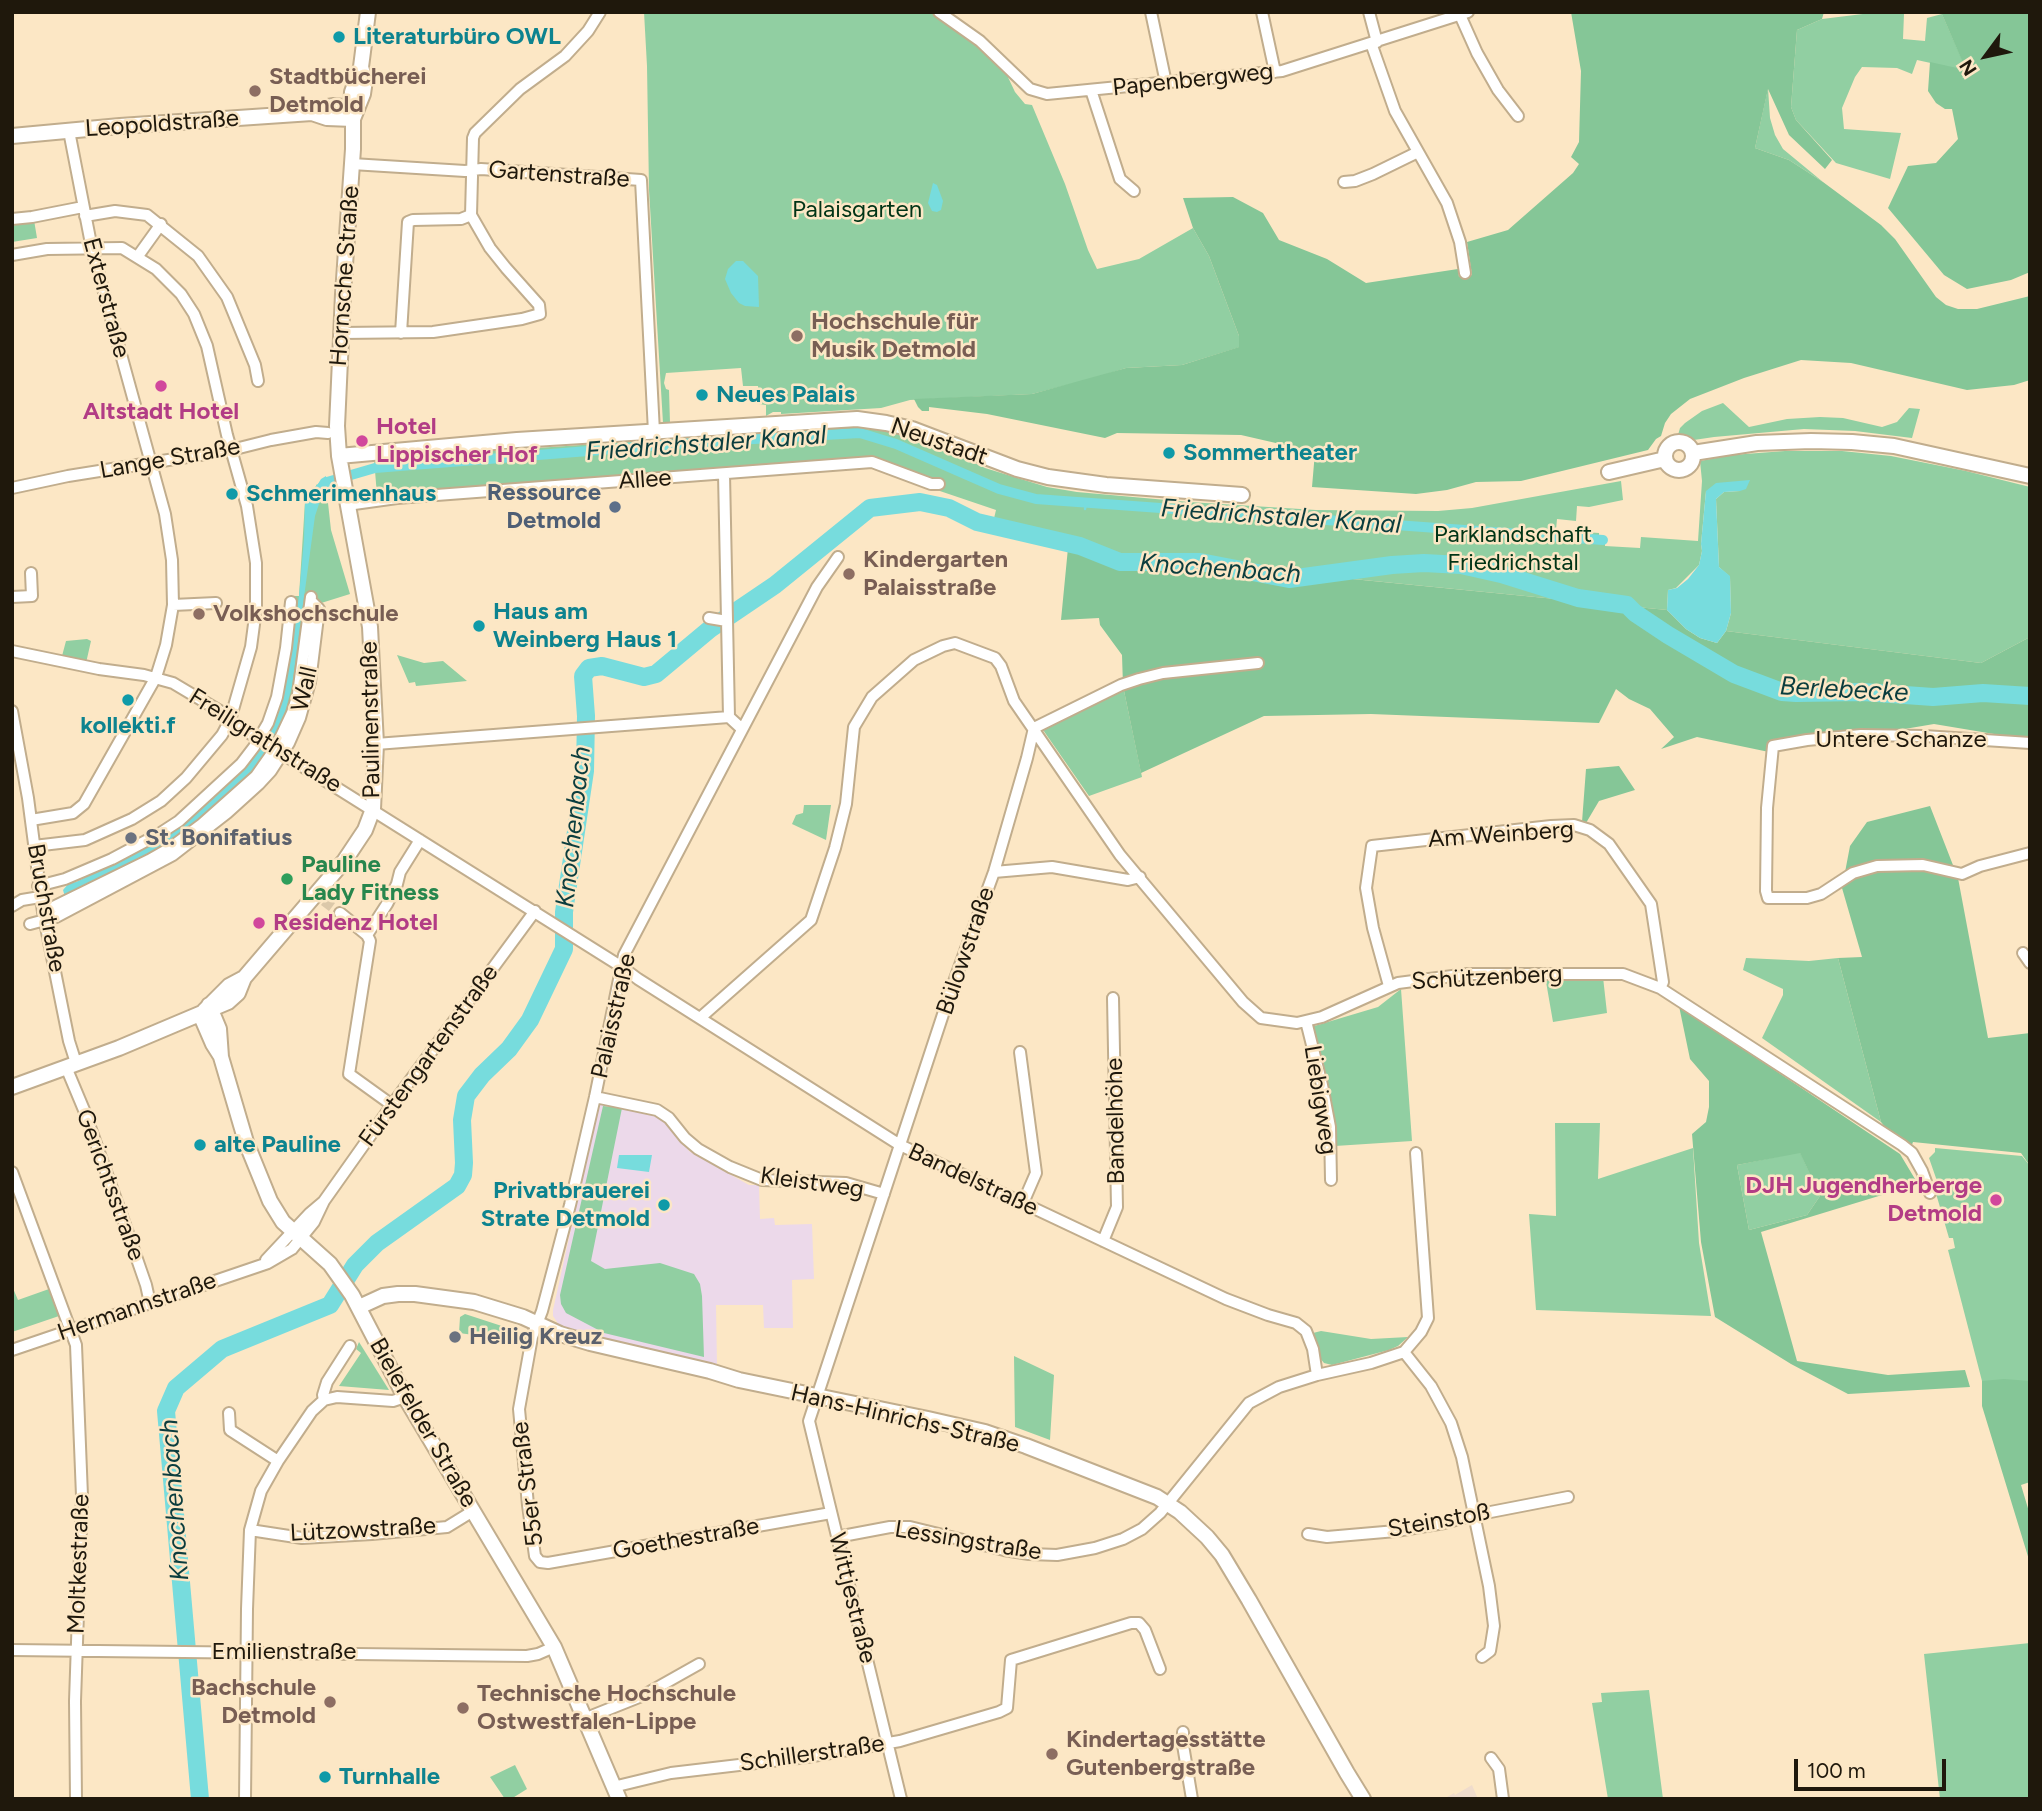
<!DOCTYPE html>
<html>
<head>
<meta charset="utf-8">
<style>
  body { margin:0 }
  #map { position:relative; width:2042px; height:1811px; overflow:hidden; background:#fce7c5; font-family:Figtree,sans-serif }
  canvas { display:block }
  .frame { position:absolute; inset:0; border:14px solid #1f180c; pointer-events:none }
  .north { position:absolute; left:1951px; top:21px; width:70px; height:70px; -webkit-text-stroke:5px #fce7c5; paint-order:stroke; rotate:237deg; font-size:19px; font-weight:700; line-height:28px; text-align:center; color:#1f180c }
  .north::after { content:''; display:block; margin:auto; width:24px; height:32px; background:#1f180c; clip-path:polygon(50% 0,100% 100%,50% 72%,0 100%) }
  .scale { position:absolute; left:1794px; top:1759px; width:152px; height:32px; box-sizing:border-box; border:4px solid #1f180c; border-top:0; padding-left:9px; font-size:21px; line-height:24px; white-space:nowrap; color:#1f180c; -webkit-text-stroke:5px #fce7c5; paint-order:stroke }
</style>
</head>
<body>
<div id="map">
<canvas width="2042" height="1811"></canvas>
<div class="frame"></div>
<div class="north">N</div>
<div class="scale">100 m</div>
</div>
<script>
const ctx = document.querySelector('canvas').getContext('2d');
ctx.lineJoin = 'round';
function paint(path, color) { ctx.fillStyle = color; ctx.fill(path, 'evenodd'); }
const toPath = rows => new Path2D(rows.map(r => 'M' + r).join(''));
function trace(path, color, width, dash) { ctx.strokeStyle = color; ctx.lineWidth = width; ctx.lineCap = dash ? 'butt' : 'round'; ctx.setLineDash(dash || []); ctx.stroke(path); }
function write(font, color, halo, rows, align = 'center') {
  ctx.font = font + ' Figtree,sans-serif'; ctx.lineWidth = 5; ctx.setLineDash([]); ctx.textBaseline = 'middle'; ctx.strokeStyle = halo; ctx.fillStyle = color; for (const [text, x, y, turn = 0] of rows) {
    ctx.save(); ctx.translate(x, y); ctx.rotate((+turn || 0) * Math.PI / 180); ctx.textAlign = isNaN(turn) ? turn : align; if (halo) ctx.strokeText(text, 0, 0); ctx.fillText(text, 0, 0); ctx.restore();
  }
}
const commercial = toPath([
  [599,1103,660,1116,669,1122,689,1151,749,1185,759,1185,760,1219,774,1218,775,1225,812,1224,814,1279,792,1280,793,1328,764,1328,763,1305,716,1305,717,1367,562,1328,559,1325,553,1316,553,1310]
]);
const industrial = toPath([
  [1472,1785,1478,1799,1447,1799,1447,1797,1454,1793,1455,1795]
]);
const green = toPath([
  [644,12,930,12,975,43,1006,73,1015,92,1025,104,1032,105,1065,184,1088,250,1097,269,1139,259,1193,228,1209,256,1239,336,1240,347,1182,365,1126,368,1094,378,1032,394,910,400,881,408,781,414,781,412,773,412,766,416,766,405,759,404,758,386,743,386,741,368,666,373,664,383,666,389,669,390,670,423,663,423,649,190,647,66],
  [1879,12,1904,14,1903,39,1925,41,1927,18,1942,14,1967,71,1917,60,1912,74,1897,68,1862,67,1855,77,1842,108,1844,129,1901,133,1890,179,1836,163,1796,120,1791,107,1797,30,1822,19],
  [1768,88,1770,118,1775,135,1783,149,1823,182,1789,160,1755,148],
  [34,220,37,238,12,242,12,221],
  [1723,403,1749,427,1787,419,1820,417,1843,418,1882,427,1897,422,1909,408,1920,409,1912,438,1855,431,1804,429,1714,437,1687,441,1678,435,1680,428,1685,423,1702,411],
  [847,427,894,432,911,436,932,443,985,468,1047,487,1077,492,1189,502,1316,510,1438,511,1472,508,1621,481,1623,500,1589,507,1577,506,1576,521,1557,519,1556,530,1599,533,1599,537,1605,538,1605,546,1640,548,1641,537,1698,541,1702,481,1700,461,1732,455,1785,451,1842,451,1891,456,1966,471,2030,487,2030,637,1981,663,1726,631,1731,613,1730,577,1719,567,1716,499,1724,492,1740,491,1706,491,1701,544,1702,551,1699,565,1676,588,1668,590,1667,610,1181,562,1179,571,1174,571,1119,556,1055,548,991,531,996,510,931,488,871,463,377,495,374,459],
  [317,484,328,503,331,530,350,594,318,604,297,716,266,731,291,628,294,596,299,596,305,502,307,502],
  [87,639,91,641,86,663,62,656,66,641],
  [397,655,424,663,443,661,467,681,416,686,415,682,409,683],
  [1123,686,1142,777,1089,796,1041,727],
  [804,805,831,805,826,840,792,824,796,815,803,813],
  [1746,958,1809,961,1838,958,1881,1122,1762,1038,1783,995,1783,989,1743,970],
  [1545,976,1603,977,1607,1013,1553,1022],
  [1401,989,1412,1141,1335,1146,1311,1027,1378,1007],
  [603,1106,622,1108,591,1261,605,1269,660,1263,694,1274,700,1284,702,1296,704,1357,604,1333,566,1313,561,1304,560,1295],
  [1555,1123,1600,1123,1598,1179,1693,1148,1699,1243,1711,1316,1536,1310,1529,1214,1556,1216],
  [1935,1148,2022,1156,2030,1166,2030,1381,1982,1381,1948,1250,1955,1248,1953,1238,1949,1238,1937,1197,1930,1183,1937,1181,1929,1158,1935,1152],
  [1800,1152,1820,1196,1807,1215,1749,1230,1737,1165],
  [12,1286,18,1300,49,1289,59,1316,12,1332],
  [465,1314,511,1329,510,1340,459,1333,460,1317],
  [1321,1331,1371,1339,1408,1337,1398,1346,1389,1350,1332,1365,1324,1363,1319,1357,1313,1333],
  [359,1342,389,1390,339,1386,361,1353,356,1349],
  [1014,1356,1054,1375,1050,1440,1015,1427],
  [2030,1643,2030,1799,1940,1799,1924,1654],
  [1649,1690,1663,1799,1608,1799,1592,1703,1602,1702,1601,1693],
  [515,1765,527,1789,511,1799,505,1799,490,1777]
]);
const forest = toPath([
  [1571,12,1824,12,1822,19,1797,30,1791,107,1796,120,1832,160,1825,169,1789,135,1768,89,1755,148,1789,160,1823,182,1881,225,1895,239,1936,297,1946,305,1958,309,1977,309,2030,296,2030,380,2014,385,1967,390,1851,363,1801,360,1744,378,1690,399,1671,414,1665,423,1661,436,1656,439,1648,450,1521,481,1476,482,1447,490,1416,494,1312,487,1315,452,1241,435,1117,433,1105,438,987,414,929,407,929,411,922,411,918,407,914,399,1032,394,1126,368,1182,365,1239,347,1239,336,1209,256,1193,228,1183,198,1233,197,1263,213,1279,240,1327,259,1366,283,1458,269,1459,277,1472,275,1467,242,1508,230,1573,173,1579,164,1571,157,1579,142,1581,71],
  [1941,12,2030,12,2030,272,2011,280,1967,289,1944,275,1888,208,1908,166,1936,163,1958,139,1952,109,1945,109,1936,103,1928,91,1930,62,1966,70],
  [1068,548,1173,562,1175,571,1179,571,1180,562,1667,610,1686,629,1700,638,1717,643,1726,631,1981,663,2030,637,2030,740,1934,724,1769,752,1697,737,1661,749,1674,737,1650,709,1629,699,1616,689,1599,723,1371,714,1264,716,1141,773,1123,686,1122,655,1100,625,1099,618,1061,620],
  [1619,766,1635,790,1599,801,1586,823,1582,822,1586,769],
  [1930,806,1958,878,1988,1038,2030,1033,2030,1166,2021,1153,1913,1142,1908,1155,1881,1122,1838,958,1862,957,1842,888,1850,846,1867,822],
  [1679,1006,1900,1154,1918,1184,1761,1232,1797,1361,1888,1375,1965,1370,1970,1387,1848,1394,1791,1364,1715,1317,1701,1242,1692,1134,1706,1122,1709,1107,1709,1081,1690,1059],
  [1800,1153,1820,1196,1807,1215,1749,1230,1737,1165],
  [2004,1379,2030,1381,2030,1482,2021,1485,2030,1515,2030,1563,1982,1406,1982,1381]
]);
const water = toPath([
  [933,183,937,185,943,201,941,210,937,212,932,211,928,203],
  [736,261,743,261,758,276,759,307,745,306,739,303,731,293,725,279,728,269],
  [326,476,327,489,322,495,315,516,292,686,278,739,268,733,281,701,288,671,299,596,304,539,305,502,307,502,321,479],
  [1750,480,1746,489,1740,491,1724,492,1716,499,1719,567,1730,576,1731,613,1726,631,1717,643,1700,638,1686,629,1667,610,1668,590,1677,588,1688,579,1699,565,1702,551,1701,544,1706,491,1716,483],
  [257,749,267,755,260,764,206,815,157,850,65,897,63,890,69,883,76,882,150,846,199,811,244,770],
  [619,1155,652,1155,649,1172,617,1168]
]);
const stream = toPath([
  [1085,509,1086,504]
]);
const canal = toPath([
  [318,491,327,482,375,468,701,442,860,433,896,444,999,489,1036,499,1603,540],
  [255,764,273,736,278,723]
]);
const river = toPath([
  [200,1799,166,1411,176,1388,222,1349,330,1305,355,1265,377,1243,457,1186,463,1175,464,1163,462,1120,466,1096,482,1075,509,1049,530,1020,564,949,564,912,585,771,586,716,583,676,589,668,602,666,644,677,656,674,710,629,775,585,870,508,920,502,949,508,977,522,1080,546,1120,562,1200,562,1289,579,1392,565,1424,563,1461,565,1501,574,1578,598,1627,605,1635,613,1668,635,1734,674,1782,692,1796,693,1863,692,1933,697,1983,693,2030,696]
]);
const streetTunnel = toPath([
  [324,901,340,913]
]);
const street = toPath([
  [939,12,980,41,1030,89,1047,94,1282,71,1468,12],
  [1151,12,1166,83],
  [1262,12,1275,72],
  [1369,12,1377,42],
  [1460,15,1477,53,1498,90,1518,116],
  [1371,43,1395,111,1447,203,1460,242,1465,273],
  [1091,90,1120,179,1134,191],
  [352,164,465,171,481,169,641,180,654,432],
  [1344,182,1355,181,1373,174,1418,152],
  [85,216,115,211,147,215,198,256,227,297,255,365,258,381],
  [12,219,32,217,83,207],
  [12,255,47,249,122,248,156,269,181,294,194,314,207,346,227,435,247,506,256,563,256,609,251,647,230,720,222,735,186,778,161,801,132,819,85,840,34,846],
  [138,256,161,224],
  [341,333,433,332,522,319,540,314,539,305,506,268,490,248,471,215,473,138,475,133,520,89,565,56,588,31,600,12],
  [401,333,408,222,413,220,461,219,471,215],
  [724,474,729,717,742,729],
  [12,488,68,476,231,450,271,440,316,432,328,433],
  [347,505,397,498,872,462,931,484,939,484],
  [12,597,32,596,31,573],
  [173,605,216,603],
  [709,618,727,621],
  [12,651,99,669,144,675,173,683,225,714,235,724,622,967,638,979,900,1145,1226,1299,1268,1315,1296,1323,1306,1331,1313,1349,1317,1375],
  [12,711,28,798,43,912,69,1041,76,1063],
  [1034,728,1121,685,1139,679,1163,673,1258,663],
  [2030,743,1924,736,1861,735,1807,740,1773,746,1767,808,1766,891,1768,898,1807,898,1821,894,1853,873,1877,866,1923,865,1962,874,1980,866,2030,853],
  [376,744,729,717],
  [31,820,73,813,84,804,156,677,166,645,173,605,172,560,165,514,92,249,69,131],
  [994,872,1052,867,1128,880,1140,877],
  [38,886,65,879,112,859,159,834,179,821,241,764,254,747,268,723,277,697,286,648,291,602],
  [12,906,22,900,40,897],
  [43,912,149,860,170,848,202,824,256,776,275,749,292,713,298,694,311,597],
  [340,913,367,935,370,941,349,1074,392,1105],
  [30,924,56,917,173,855,227,813,259,784,271,771,289,743,300,718,310,682,319,609,311,601],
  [367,935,387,904,397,884,400,872,420,840],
  [2023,953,2030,963],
  [1389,986,1373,928,1366,888,1372,846,1551,826,1574,825,1590,830,1609,844,1651,904,1663,982,1660,988],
  [700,1018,811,920,835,848,846,804,854,727,872,697,914,660,943,646,955,643,995,658,1001,666,1014,701,1120,855,1243,1002,1261,1018,1297,1023,1322,1017,1398,983,1468,974,1623,974,1660,988,1902,1145,1912,1153,1922,1171,1930,1193],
  [1306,1021,1322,1085,1330,1127,1331,1180],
  [1020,1052,1036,1173,1023,1203],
  [66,1067,84,1110,128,1233,146,1285,150,1303],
  [595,1097,657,1110,669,1118,685,1138,698,1149,730,1167,762,1180,846,1183,884,1194],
  [12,1172,76,1345,82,1496,75,1701,76,1799],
  [1103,1241,1117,1207,1113,998],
  [266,1260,310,1213,323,1202],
  [12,1350,268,1263,292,1249,314,1222,324,1201,392,1105,535,911],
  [1404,1352,1431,1386,1451,1423,1462,1457,1489,1586,1494,1626,1490,1651,1482,1657],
  [324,1400,323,1395,327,1382,350,1346],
  [229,1413,230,1430,278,1461],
  [831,1513,548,1563,540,1562,535,1556,528,1505,519,1409,532,1337,542,1311,570,1205,595,1097,624,955,817,587,838,557],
  [250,1530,302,1538,372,1534,447,1527,473,1511],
  [1308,1534,1327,1537,1396,1531,1444,1523,1475,1515,1568,1497],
  [837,1537,890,1527,910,1527,1004,1550,1029,1554,1057,1555,1095,1548,1123,1539,1142,1529,1160,1513,1249,1403,1279,1387,1317,1375,1371,1363,1404,1352,1421,1332,1428,1318,1416,1153],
  [12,1650,527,1656,538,1654,554,1647],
  [584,1719,644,1695,699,1664],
  [1183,1732,1183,1745,1192,1799],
  [1491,1758,1499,1769,1503,1799],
  [613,1787,671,1773,807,1757,900,1741,999,1712,1007,1708,1011,1660,1131,1623,1139,1623,1145,1630,1160,1669],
  [245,1799,247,1609,250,1530,261,1491,278,1461,312,1411,324,1400,337,1397,393,1401,405,1397],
  [901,1799,809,1421,951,990,994,872,1027,758,1034,728]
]);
const secondary = toPath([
  [312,113,322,108,334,106,351,108],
  [353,119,363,94,365,80,361,67],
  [12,136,120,126,312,113,327,118,353,119],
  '1665 456a14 14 0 1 1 28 0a14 14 0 1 1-28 0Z',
  [1693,453,1757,443,1811,441,1852,442,1894,446,2030,476],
  [339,456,517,440,857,419,886,423,912,429,1017,469,1048,477,1106,485,1242,495],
  [1609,472,1665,459],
  [209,1005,219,1029,221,1057,246,1142,270,1201,283,1222,330,1264,352,1295,405,1397,554,1647,619,1799],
  [204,1011,229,986,244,978],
  [200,1014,213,1044,220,1055],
  [12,1087,119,1048,228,1002,238,993,244,978,345,860,365,830,373,809,376,744,370,627,339,456,337,426,343,294,353,149,353,119,351,108,352,92,361,67,368,12],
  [359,1307,383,1296,398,1294,415,1294,474,1302,523,1317,560,1334,590,1343,710,1371,739,1380,928,1419,985,1432,1026,1446,1157,1497,1180,1512,1207,1537,1222,1555,1249,1600,1347,1773,1363,1799]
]);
const markers = [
  [339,37,7,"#0f9aa8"],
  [255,91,7,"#8d6e63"],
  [797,336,7,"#8d6e63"],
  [161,386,7,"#d1479c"],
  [702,395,7,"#0f9aa8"],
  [362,441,7,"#d1479c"],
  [1169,453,7,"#0f9aa8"],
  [232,494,7,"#0f9aa8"],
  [615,507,7,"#5c6f8a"],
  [849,574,7,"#8d6e63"],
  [199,614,7,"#8d6e63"],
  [479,626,7,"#0f9aa8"],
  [128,700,7,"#0f9aa8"],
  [131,838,7,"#6b7280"],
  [287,879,7,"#2e9e5b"],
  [259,923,7,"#d1479c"],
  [200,1145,7,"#0f9aa8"],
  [1996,1200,7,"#d1479c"],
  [664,1205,7,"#0f9aa8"],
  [455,1337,7,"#6b7280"],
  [330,1702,7,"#8d6e63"],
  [463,1708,7,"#8d6e63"],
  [1052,1754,7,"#8d6e63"],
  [325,1777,7,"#0f9aa8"]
];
const cultureNames = [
  ["Literaturbüro OWL",353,37],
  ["Neues Palais",716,395],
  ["Sommertheater",1183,453],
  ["Schmerimenhaus",246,494],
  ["Haus am",493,612],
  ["Weinberg Haus 1",493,640],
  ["kollekti.f",128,726,"center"],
  ["alte Pauline",214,1145],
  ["Privatbrauerei",650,1191,"right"],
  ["Strate Detmold",650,1219,"right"],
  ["Turnhalle",339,1777]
];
const educationNames = [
  ["Stadtbücherei",269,77],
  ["Detmold",269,105],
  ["Hochschule für",811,322],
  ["Musik Detmold",811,350],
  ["Kindergarten",863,560],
  ["Palaisstraße",863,588],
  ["Volkshochschule",213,614],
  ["Bachschule",316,1688,"right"],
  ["Detmold",316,1716,"right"],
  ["Technische Hochschule",477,1694],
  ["Ostwestfalen-Lippe",477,1722],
  ["Kindertagesstätte",1066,1740],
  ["Gutenbergstraße",1066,1768]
];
const streetNames = [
  ["Papenbergweg",1193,80,-6],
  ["Leopoldstraße",162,124,-4],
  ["Gartenstraße",559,175,4],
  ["Hornsche Straße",345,276,-86],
  ["Exterstraße",106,298,75],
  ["Neustadt",939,442,19],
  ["Lange Straße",170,459,-10],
  ["Allee",645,480,-4],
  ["Wall",305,689,-77],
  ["Paulinenstraße",371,720,-91],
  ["Untere Schanze",1901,740],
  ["Freiligrathstraße",265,741,32],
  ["Am Weinberg",1501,835,-4],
  ["Bruchstraße",46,908,80],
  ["Bülowstraße",966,951,-71],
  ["Schützenberg",1487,978,-3],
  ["Palaisstraße",614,1016,-77],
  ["Fürstengartenstraße",429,1056,-54],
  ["Liebigweg",1320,1100,81],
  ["Bandelhöhe",1116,1121,-91],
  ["Bandelstraße",973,1180,25],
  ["Kleistweg",812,1183,8],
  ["Gerichtsstraße",110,1185,70],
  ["Hermannstraße",137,1307,-19],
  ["Hans-Hinrichs-Straße",905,1419,13],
  ["Bielefelder Straße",423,1423,60],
  ["55er Straße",528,1484,-97],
  ["Steinstoß",1439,1521,-10],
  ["Lützowstraße",363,1530,-3],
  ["Goethestraße",686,1539,-10],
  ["Lessingstraße",968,1541,9],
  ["Moltkestraße",79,1564,-88],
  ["Wittjestraße",852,1598,76],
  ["Emilienstraße",284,1652],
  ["Schillerstraße",812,1754,-8]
];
const parkNames = [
  ["Palaisgarten",857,210],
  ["Parklandschaft",1513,535],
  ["Friedrichstal",1513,563]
];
const hotelNames = [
  ["Altstadt Hotel",161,412,"center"],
  ["Hotel",376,427],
  ["Lippischer Hof",376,455],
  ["Residenz Hotel",273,923],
  ["DJH Jugendherberge",1982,1186,"right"],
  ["Detmold",1982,1214,"right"]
];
const serviceNames = [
  ["Ressource",601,493],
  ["Detmold",601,521]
];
const worshipNames = [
  ["St. Bonifatius",145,838],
  ["Heilig Kreuz",469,1337]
];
const leisureNames = [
  ["Pauline",301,865],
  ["Lady Fitness",301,893]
];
const waterNames = [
  ["Friedrichstaler Kanal",706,444,-4],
  ["Friedrichstaler Kanal",1281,517,4],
  ["Knochenbach",1220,569,4],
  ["Berlebecke",1844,690,3],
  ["Knochenbach",574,827,-84],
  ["Knochenbach",175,1500,-94]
];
paint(commercial, '#ecd9ea');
paint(industrial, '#efdccc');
paint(green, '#91cfa2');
paint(forest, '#85c697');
paint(water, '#77dcdd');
trace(stream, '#77dcdd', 2.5);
trace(canal, '#77dcdd', 10);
trace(river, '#77dcdd', 18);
trace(streetTunnel, '#dbc8a9', 10, [10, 5]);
trace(street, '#c1ad8d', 14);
trace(secondary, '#c1ad8d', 18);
trace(street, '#fff', 10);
trace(secondary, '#fff', 14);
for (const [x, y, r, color] of markers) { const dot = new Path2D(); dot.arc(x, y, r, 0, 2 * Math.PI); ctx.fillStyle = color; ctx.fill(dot); trace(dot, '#fce7c5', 2.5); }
write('bold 24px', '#0d838f', '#fce7c5', cultureNames, 'left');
write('bold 24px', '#785e54', '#fce7c5', educationNames, 'left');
write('24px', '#1f180c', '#fce7c5', streetNames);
write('24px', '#003416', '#fce7c5', parkNames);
write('bold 24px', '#b23c85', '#fce7c5', hotelNames, 'left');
write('bold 24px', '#4e5e75', '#fce7c5', serviceNames, 'right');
write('bold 24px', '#5b616d', '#fce7c5', worshipNames, 'left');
write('bold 24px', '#27864d', '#fce7c5', leisureNames, 'left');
write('italic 26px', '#0b3d3e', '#fce7c5', waterNames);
</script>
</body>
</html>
